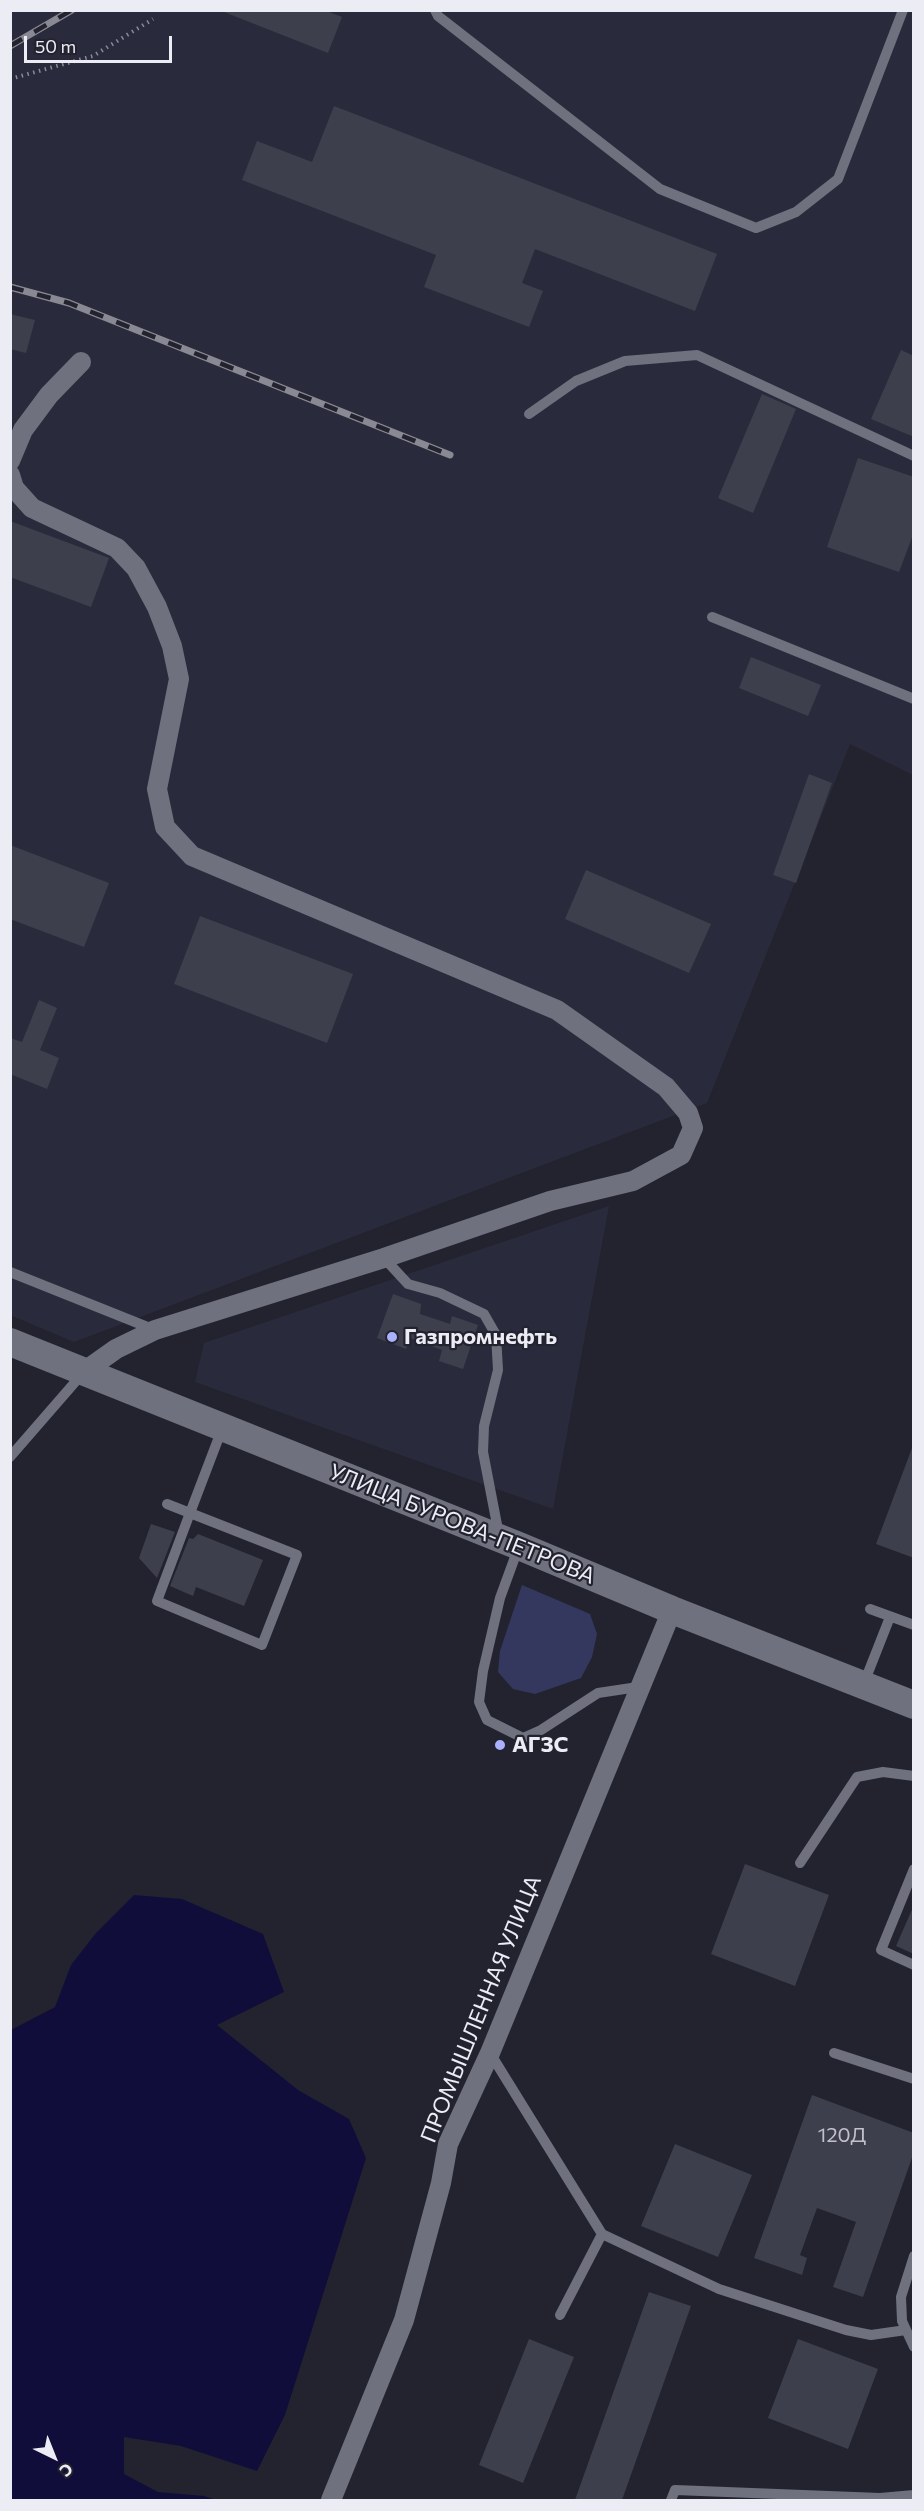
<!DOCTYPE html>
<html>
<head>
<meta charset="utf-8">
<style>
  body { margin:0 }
  #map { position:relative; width:924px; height:2511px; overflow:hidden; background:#22232f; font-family:Commissioner,sans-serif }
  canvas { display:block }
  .frame { position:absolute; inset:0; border:12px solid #ebecf4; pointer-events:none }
  .north { position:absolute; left:24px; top:2427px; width:60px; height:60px; -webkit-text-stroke:4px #22232f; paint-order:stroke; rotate:137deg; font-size:16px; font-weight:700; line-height:24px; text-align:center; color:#ebecf4 }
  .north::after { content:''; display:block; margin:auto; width:21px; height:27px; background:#ebecf4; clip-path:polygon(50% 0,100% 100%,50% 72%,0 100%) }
  .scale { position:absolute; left:24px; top:36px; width:148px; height:27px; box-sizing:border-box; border:3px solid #ebecf4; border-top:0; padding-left:8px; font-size:18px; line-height:21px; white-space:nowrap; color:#ebecf4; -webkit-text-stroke:4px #22232f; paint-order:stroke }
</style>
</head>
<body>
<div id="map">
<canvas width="924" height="2511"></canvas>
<div class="frame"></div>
<div class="north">С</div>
<div class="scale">50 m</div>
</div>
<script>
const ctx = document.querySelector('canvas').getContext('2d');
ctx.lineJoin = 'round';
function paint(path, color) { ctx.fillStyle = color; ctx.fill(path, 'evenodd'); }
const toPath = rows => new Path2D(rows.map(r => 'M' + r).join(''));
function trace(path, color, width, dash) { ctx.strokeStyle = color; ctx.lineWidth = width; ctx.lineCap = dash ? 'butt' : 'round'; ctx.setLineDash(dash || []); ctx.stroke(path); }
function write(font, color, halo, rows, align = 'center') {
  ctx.font = font + ' Commissioner,sans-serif'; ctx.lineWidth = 4.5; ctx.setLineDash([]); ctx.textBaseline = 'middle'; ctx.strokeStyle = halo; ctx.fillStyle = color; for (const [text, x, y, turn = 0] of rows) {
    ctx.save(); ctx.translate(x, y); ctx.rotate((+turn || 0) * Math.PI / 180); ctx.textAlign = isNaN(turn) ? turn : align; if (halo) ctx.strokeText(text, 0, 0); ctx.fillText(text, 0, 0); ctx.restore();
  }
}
const built = toPath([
  [10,11,914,11,913,775,850,744,707,1103,74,1342,10,1315],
  [609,1206,553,1509,195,1382,204,1343]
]);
const green = toPath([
  [522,1585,590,1614,597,1634,592,1657,581,1678,535,1694,513,1689,498,1672,500,1651]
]);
const water = toPath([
  [134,1895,182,1899,263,1934,284,1992,217,2025,298,2090,349,2119,366,2158,285,2415,257,2471,181,2446,124,2437,124,2474,158,2492,204,2496,216,2500,11,2500,11,2030,55,2007,71,1965,96,1933]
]);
const building = toPath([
  [219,10,324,10,342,17,328,53],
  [334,106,717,254,695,311,535,249,522,283,543,291,529,327,424,287,436,255,242,180,257,141,312,162],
  [10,314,35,320,26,353,10,349],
  [901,350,914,356,914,437,871,419],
  [762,394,796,409,753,513,718,498],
  [858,458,914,477,914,532,899,572,827,547],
  [10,521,109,558,91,607,10,577],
  [751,657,821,685,808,716,739,688],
  [809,774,832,783,796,883,773,875],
  [10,845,109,883,84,947,10,919],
  [586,870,711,924,689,973,565,919],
  [200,916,353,974,327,1043,174,984],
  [39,1000,57,1008,40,1050,59,1058,47,1089,10,1074,10,1038,22,1042],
  [393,1294,421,1304,420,1314,450,1324,452,1316,478,1325,463,1369,439,1361,442,1350,410,1338,406,1349,377,1338],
  [912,1448,914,1449,914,1558,876,1544],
  [151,1524,175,1532,157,1578,139,1558],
  [198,1534,263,1560,244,1606,196,1587,193,1596,170,1586,189,1538,193,1539],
  [745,1864,829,1895,795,1986,711,1954],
  [914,1905,914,1954,896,1946],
  [812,2095,914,2133,914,2152,863,2297,833,2287,856,2222,817,2208,800,2255,807,2258,802,2275,754,2258],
  [675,2144,752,2175,718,2257,641,2226],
  [649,2292,691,2306,622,2500,575,2500],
  [529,2339,574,2357,523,2483,479,2465],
  [798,2339,878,2369,848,2449,768,2418]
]);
const path = toPath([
  [10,79,93,56,153,19]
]);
const lane = toPath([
  [435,10,438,16,660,189,756,228,796,212,838,179,903,10],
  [529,414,576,381,625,361,697,355,914,456],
  [712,617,914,699],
  [384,1258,408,1284,440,1293,484,1314,496,1335,498,1370,484,1426,483,1452,499,1535],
  [10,1272,155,1330],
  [10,1457,83,1373],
  [167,1504,190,1513,297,1555,262,1645,157,1601,190,1513,222,1429],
  [519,1546,500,1598,483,1671,479,1702,487,1720,523,1738,541,1730,598,1693,638,1687],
  [870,1609,914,1625],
  [864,1683,890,1617],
  [800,1863,857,1777,883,1772,914,1776],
  [914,1869,881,1950,914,1965],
  [490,2053,602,2234,560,2315],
  [834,2053,914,2079],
  [602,2234,719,2289,846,2330,871,2335,906,2330],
  [914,2256,901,2297,902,2321,914,2347],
  [671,2500,675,2490,880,2498,914,2495]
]);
const street = toPath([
  [10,461,23,430,49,395,81,362],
  [10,475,14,488,32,508,117,548,136,568,157,607,172,646,179,679,157,789,165,827,192,856,557,1010,666,1087,688,1113,693,1128,681,1155,633,1181,550,1201,384,1258,155,1330,116,1349,85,1371],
  [331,2500,404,2320,441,2183,448,2144,490,2053,672,1610]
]);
const secondary = toPath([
  [10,1342,519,1546,672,1610,914,1705]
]);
const rail = toPath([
  [10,46,72,10],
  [10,287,69,303,450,455]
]);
const markers = [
  [392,1337,6,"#a9b0fc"],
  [500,1745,6,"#a9b0fc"]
];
const numberNames = [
  ["120Д",842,2135]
];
const poiNames = [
  ["Газпромнефть",404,1337],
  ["АГЗС",512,1745]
];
const streetNames = [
  ["УЛИЦА БУРОВА-ПЕТРОВА",462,1524,22],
  ["ПРОМЫШЛЕННАЯ УЛИЦА",481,2009,-68]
];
paint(built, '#292b3c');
paint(green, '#35385e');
paint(water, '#110d3a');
paint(building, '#3e3f4c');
trace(path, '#898a94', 4, [1.5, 4.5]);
trace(lane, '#6f717f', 10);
trace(street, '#6f717f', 20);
trace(secondary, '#6f717f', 28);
trace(rail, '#888993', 7);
trace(rail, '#22232f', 4.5, [14]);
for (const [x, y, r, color] of markers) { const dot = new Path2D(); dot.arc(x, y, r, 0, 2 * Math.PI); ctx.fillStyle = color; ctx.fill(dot); trace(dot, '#22232f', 2); }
write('20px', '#c0c1ca', null, numberNames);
write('bold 22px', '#ebecf4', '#22232f', poiNames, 'left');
write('22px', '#ebecf4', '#22232f', streetNames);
</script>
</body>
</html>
